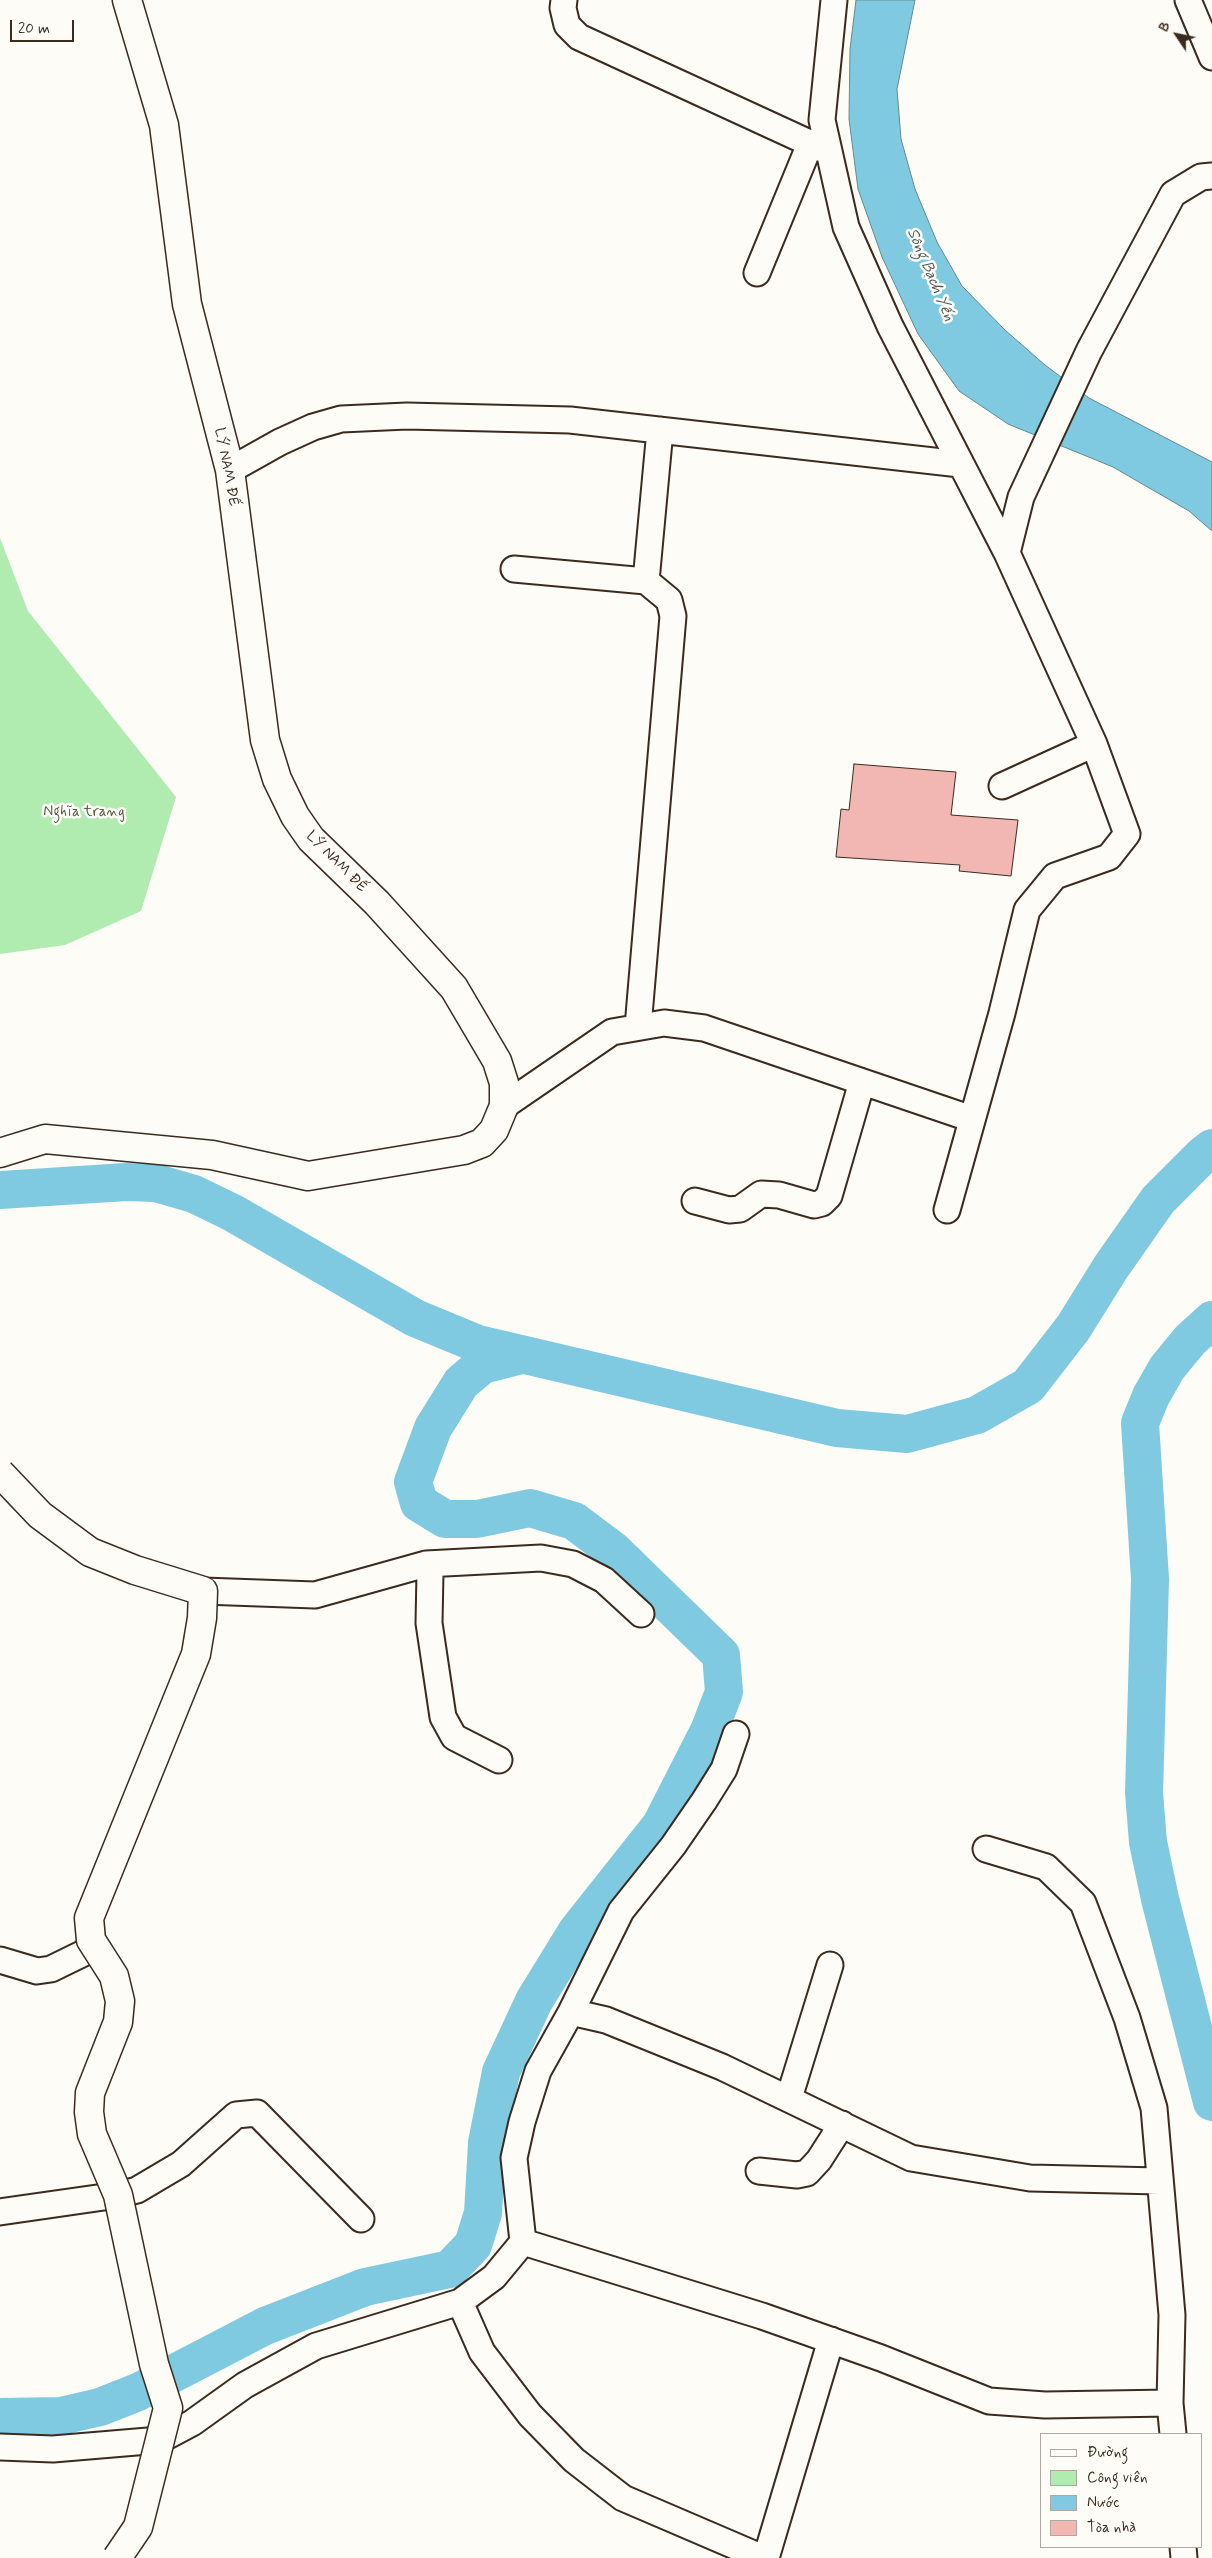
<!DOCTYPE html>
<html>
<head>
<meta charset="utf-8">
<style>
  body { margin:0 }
  #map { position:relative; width:1212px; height:2558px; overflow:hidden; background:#fdfcf7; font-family:Mynerve,sans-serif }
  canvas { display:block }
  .legend { position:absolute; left:1040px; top:2433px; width:162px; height:115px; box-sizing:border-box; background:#fdfcf7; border:1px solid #afa8a0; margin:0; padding:6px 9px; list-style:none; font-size:15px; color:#3b2a1e }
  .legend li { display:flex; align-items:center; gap:10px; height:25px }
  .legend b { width:25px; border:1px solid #afa8a0 }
  .north { position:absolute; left:1152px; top:10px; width:50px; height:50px; -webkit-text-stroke:4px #fdfcf7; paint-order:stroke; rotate:304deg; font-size:14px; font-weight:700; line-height:20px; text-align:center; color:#3b2a1e }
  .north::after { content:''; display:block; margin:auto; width:18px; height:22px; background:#3b2a1e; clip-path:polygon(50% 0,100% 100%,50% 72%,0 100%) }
  .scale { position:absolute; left:10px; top:20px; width:64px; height:22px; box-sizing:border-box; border:2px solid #3b2a1e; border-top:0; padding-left:6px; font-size:15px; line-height:18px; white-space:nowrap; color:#3b2a1e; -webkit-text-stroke:4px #fdfcf7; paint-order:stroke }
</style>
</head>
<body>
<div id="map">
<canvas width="1212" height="2558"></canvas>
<ul class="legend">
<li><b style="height:6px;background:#fdfcf7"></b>Đường</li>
<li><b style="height:14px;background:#b0ebb0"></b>Công viên</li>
<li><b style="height:14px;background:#7fcae0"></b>Nước</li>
<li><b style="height:14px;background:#f2b7b2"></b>Tòa nhà</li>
</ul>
<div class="north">B</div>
<div class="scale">20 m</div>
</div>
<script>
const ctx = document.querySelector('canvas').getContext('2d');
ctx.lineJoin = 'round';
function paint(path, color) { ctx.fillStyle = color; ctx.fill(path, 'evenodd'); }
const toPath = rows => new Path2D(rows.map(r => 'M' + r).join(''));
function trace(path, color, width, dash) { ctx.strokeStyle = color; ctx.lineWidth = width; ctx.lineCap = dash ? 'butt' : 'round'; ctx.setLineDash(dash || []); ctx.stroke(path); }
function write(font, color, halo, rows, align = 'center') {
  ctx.font = font + ' Mynerve,sans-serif'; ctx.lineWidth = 5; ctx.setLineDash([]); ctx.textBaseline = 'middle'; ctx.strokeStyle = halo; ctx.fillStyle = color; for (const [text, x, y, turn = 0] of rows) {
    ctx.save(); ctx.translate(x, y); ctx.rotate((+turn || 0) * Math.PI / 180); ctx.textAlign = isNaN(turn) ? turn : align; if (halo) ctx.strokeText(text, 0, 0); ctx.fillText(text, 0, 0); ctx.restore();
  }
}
const green = toPath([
  [0,538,28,611,176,797,141,911,65,945,0,954]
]);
const water = toPath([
  [856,0,915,0,897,89,901,139,915,189,937,242,962,286,1005,330,1045,365,1089,398,1212,462,1212,531,1189,511,1113,467,1008,424,959,391,918,334,882,257,858,189,849,119,850,49,856,0]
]);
const river = toPath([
  [0,1190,126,1182,156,1183,194,1194,233,1213,415,1318,478,1344,837,1428,907,1434,977,1415,1028,1386,1073,1328,1111,1267,1158,1200,1203,1155,1212,1148],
  [1212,1320,1190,1340,1167,1368,1151,1396,1140,1423,1150,1579,1144,1793,1148,1842,1160,1899,1212,2102],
  [0,2417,61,2416,100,2407,138,2392,265,2326,365,2287,450,2269,473,2245,483,2213,487,2143,501,2072,534,2001,577,1931,661,1825,709,1731,724,1692,721,1655,614,1551,574,1521,530,1508,477,1519,445,1519,419,1503,413,1482,433,1428,461,1383,482,1365,521,1355]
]);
const building = toPath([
  [854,764,956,772,951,815,1018,820,1011,876,959,871,960,865,836,857,841,809,849,810,854,764]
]);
const minor = toPath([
  [564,0,563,8,567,25,579,37,829,152],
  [834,0,822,120,846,227,890,326,1007,553,1094,744,1127,834,1109,857,1055,876,1027,910,1002,1013,947,1210],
  [1188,0,1212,57],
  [757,273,810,144],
  [230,470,280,442,313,427,341,419,407,416,570,420,960,464],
  [1007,553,1021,497,1089,351,1173,194,1201,177,1212,176],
  [514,569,646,581,660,430],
  [1002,786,1094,744],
  [638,1027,673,616,669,600,646,581],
  [504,1106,612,1032,664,1023,704,1028,972,1119],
  [695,1201,729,1210,740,1209,761,1194,779,1195,814,1205,822,1203,829,1196,862,1082],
  [426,1564,541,1558,573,1564,604,1580,641,1614],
  [203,1591,315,1595,426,1564,430,1573,429,1623,443,1717,454,1737,499,1760],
  [986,1849,1046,1867,1083,1903,1127,2018,1154,2108,1172,2315,1170,2403,1173,2434],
  [0,1960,37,1971,51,1969,96,1947],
  [571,2012,606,2020,722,2067,911,2158,1030,2178,1159,2181],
  [789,2098,830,1965],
  [759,2171,797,2175,807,2173,819,2160,842,2124],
  [0,2212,118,2195,137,2190,181,2164,236,2115,257,2113,361,2219],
  [523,2242,762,2316,881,2358,989,2401,1045,2405,1170,2403],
  [460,2302,482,2352,530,2415,574,2460,623,2498,763,2558],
  [0,2447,53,2449,160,2440,192,2423,245,2385,316,2346,460,2302,494,2277,523,2242,514,2158,522,2122,538,2071,571,2012,621,1911,673,1846,704,1801,724,1769,736,1734],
  [1183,2547,1184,2558],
  [766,2558,831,2340]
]);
const tertiary = toPath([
  [0,1153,45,1139,212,1155,308,1176,464,1150,482,1143,494,1130,504,1106,504,1083,497,1061,454,988,377,903,311,839,295,816,277,779,265,740,230,470,187,304,164,125,127,0]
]);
const tertiaryBridge = toPath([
  [0,1473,40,1515,90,1552,135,1570,203,1591,202,1618,196,1654,89,1918,91,1940,114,1976,120,2001,118,2022,90,2093,89,2112,92,2134,118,2195,154,2364,168,2408,138,2527,117,2558]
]);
const streetNames = [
  ["LÝ NAM ĐẾ",226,467,79],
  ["LÝ NAM ĐẾ",336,862,45]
];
const parkNames = [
  ["Nghĩa trang",84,813]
];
const waterNames = [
  ["Sông Bạch Yến",930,275,67]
];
paint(green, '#b0ebb0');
paint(water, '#7fcae0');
trace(water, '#648a92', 1);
trace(river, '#7fcae0', 38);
paint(building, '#f2b7b2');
trace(building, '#3b2a1e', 1);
trace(minor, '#3b2a1e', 29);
trace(tertiary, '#3b2a1e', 31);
trace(minor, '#fdfcf7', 25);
trace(tertiary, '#fdfcf7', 28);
trace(tertiaryBridge, '#3b2a1e', 31, []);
trace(tertiaryBridge, '#fdfcf7', 28);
write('15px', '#3b2a1e', '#fdfcf7', streetNames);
write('15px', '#585a42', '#fdfcf7', parkNames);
write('italic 16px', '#4f5a58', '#fdfcf7', waterNames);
</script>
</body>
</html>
